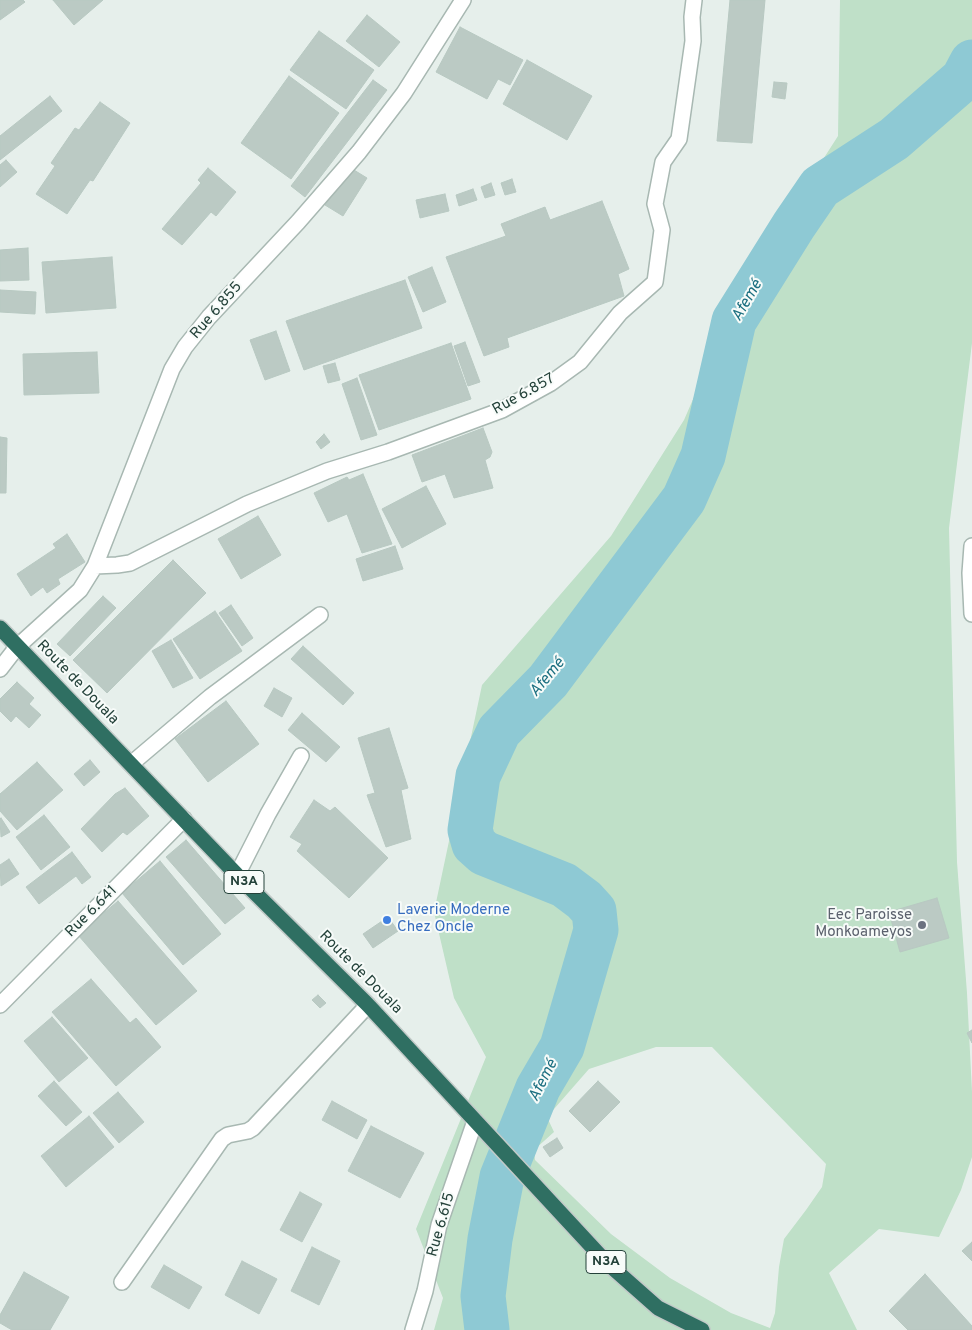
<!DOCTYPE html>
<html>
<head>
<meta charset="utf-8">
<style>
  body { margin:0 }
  canvas { display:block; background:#e6efeb }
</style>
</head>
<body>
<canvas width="972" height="1330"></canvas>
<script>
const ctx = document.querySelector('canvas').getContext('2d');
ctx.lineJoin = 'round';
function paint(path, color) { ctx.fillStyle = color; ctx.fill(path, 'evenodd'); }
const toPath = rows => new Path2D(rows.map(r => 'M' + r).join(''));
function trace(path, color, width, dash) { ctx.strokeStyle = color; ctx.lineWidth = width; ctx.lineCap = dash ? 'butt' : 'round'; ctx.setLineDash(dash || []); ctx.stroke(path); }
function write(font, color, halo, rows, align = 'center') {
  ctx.font = font + ' Overpass,sans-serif'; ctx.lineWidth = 4; ctx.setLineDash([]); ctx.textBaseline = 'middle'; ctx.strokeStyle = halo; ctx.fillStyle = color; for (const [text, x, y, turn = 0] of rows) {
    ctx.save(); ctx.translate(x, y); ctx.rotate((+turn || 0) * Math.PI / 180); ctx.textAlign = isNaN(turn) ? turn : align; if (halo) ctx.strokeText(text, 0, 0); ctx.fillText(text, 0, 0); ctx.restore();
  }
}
const green = toPath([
  [840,0,972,0,972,343,949,528,957,862,967,993,972,1092,972,1157,961,1190,939,1237,879,1229,829,1273,857,1330,434,1330,443,1298,416,1229,486,1057,454,998,434,912,482,685,611,536,684,420,743,284,838,136],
  [656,1047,712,1047,826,1164,822,1187,806,1210,784,1239,779,1267,775,1313,770,1328,731,1313,670,1278,611,1234,535,1160,534,1150,554,1132,547,1117,589,1069]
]);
const river = toPath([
  [487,1330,483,1296,490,1239,502,1177,538,1088,562,1047,596,930,594,911,584,900,564,885,484,853,474,844,470,830,478,776,499,731,548,681,684,499,703,456,734,321,794,225,820,187,894,139,963,79,972,62]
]);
const building = toPath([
  [0,0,23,0,25,2,0,20,0,0],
  [53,0,103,0,74,25,53,0],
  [730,0,765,0,752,143,717,141,730,0],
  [367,15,400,42,379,67,346,41,367,15],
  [460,27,523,60,510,85,498,79,487,99,436,72,460,27],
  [319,31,374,70,346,109,290,70,319,31],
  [527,60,592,96,567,140,503,104,527,60],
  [289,76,339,113,291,179,241,143,289,76],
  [373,80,387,90,305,197,291,186,373,80],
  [774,82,787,83,785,99,772,97,774,82],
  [50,96,62,111,0,160,0,136,50,96],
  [100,102,130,123,93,181,90,180,67,214,36,194,55,166,51,163,75,128,79,130,100,102],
  [6,160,17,172,0,187,0,165,6,160],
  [349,167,367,178,343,216,325,205,349,167],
  [208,168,236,192,216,216,211,212,182,245,162,229,201,183,198,180,208,168],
  [512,179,516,192,505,195,501,183,512,179],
  [491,183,495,195,485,198,481,187,491,183],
  [473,189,477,200,459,206,456,195,473,189],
  [445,194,449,211,420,218,416,200,445,194],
  [602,201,629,269,618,274,624,296,507,338,509,347,484,356,446,257,506,236,501,224,545,207,550,220,602,201],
  [28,248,29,280,0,281,0,250,28,248],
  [112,257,116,308,46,313,42,262,112,257],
  [432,267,446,302,423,312,408,277,432,267],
  [405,280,422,328,304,370,286,321,405,280],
  [0,290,36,292,35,314,0,312,0,290],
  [276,331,290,371,265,380,250,340,276,331],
  [465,342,480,382,468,386,454,346,465,342],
  [451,343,471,399,379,430,359,375,451,343],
  [97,352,99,393,24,395,23,354,97,352],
  [335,363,340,380,328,383,323,366,335,363],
  [357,378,377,435,361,440,342,384,357,378],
  [483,428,492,452,490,457,485,460,493,488,454,498,445,474,422,482,412,455,483,428],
  [324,434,330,442,321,449,316,442,324,434],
  [0,437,7,438,6,493,0,493,0,437],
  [363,474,392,544,362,553,347,514,328,522,314,493,347,477,349,480,363,474],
  [426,486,446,524,402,548,382,509,426,486],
  [258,516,281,555,241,579,218,539,258,516],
  [67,534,85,562,58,579,60,584,47,593,43,587,31,596,17,574,56,548,53,544,67,534],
  [395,546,403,569,363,581,356,559,395,546],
  [173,560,206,593,107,693,73,660,173,560],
  [103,596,116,608,70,656,57,644,103,596],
  [231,605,253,638,242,646,219,613,231,605],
  [215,611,242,651,200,679,173,639,215,611],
  [171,640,193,678,173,688,152,651,171,640],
  [303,646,354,693,343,705,291,659,303,646],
  [17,682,34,698,29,704,41,715,29,728,16,716,11,722,0,711,0,699,17,682],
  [274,688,292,698,282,717,264,706,274,688],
  [226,701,259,744,208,782,175,739,226,701],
  [302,713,340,747,326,762,288,730,302,713],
  [389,728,408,788,401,790,411,839,386,847,367,795,375,793,358,738,389,728],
  [90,760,100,772,84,786,74,774,90,760],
  [37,762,63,790,17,830,0,811,0,794,37,762],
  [125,788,149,816,127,835,123,832,102,852,81,829,115,794,125,788],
  [314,800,330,811,335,807,388,858,349,898,297,851,302,844,290,837,314,800],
  [44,815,70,847,41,870,16,837,44,815],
  [1,818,10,832,1,837,0,819,1,818],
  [186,840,245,908,225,924,166,857,186,840],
  [72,852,91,877,82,884,76,876,39,904,26,887,72,852],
  [9,859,19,874,1,886,0,865,9,859],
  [160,861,221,934,183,965,122,893,160,861],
  [937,898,949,938,900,952,889,912,937,898],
  [118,901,197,991,156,1025,78,935,118,901],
  [388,917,398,931,373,948,363,934,388,917],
  [91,979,130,1023,136,1018,161,1047,116,1086,52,1012,91,979],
  [318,995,326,1003,320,1008,312,1000,318,995],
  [52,1017,88,1058,59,1082,24,1041,52,1017],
  [972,1030,972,1043,967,1033,972,1030],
  [54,1081,82,1112,66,1126,38,1096,54,1081],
  [598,1081,620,1102,590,1132,569,1111,598,1081],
  [118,1092,144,1122,119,1143,93,1113,118,1092],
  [332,1101,367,1120,357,1139,322,1120,332,1101],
  [89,1116,114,1147,66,1187,41,1156,89,1116],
  [371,1126,424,1153,400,1198,348,1171,371,1126],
  [557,1138,563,1148,550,1157,543,1147,557,1138],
  [300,1192,322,1204,302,1242,280,1230,300,1192],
  [972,1242,972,1261,962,1251,972,1242],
  [312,1247,340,1261,319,1305,291,1291,312,1247],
  [242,1261,277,1279,259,1314,225,1295,242,1261],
  [164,1265,202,1287,189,1309,151,1287,164,1265],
  [24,1272,69,1297,50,1330,12,1330,0,1323,0,1315,24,1272],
  [925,1274,972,1326,972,1330,908,1330,889,1311,925,1274]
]);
const minor = toPath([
  [972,546,970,573,972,614],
  [95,566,117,565,130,563,247,504,327,471,388,452,502,410,551,383,580,362,620,313,655,282,662,230,655,204,663,162,679,139,693,41,692,17,694,0],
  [0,669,17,647,80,590,95,566,172,369,185,347,209,317,298,222,359,152,404,93,463,0],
  [131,764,210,697,320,615],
  [237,875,268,814,301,756],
  [0,1005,184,819],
  [122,1282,222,1139,228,1135,248,1131,253,1128,368,1005],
  [413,1330,425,1291,439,1225,475,1121]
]);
const highway = toPath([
  [0,628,237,875,368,1005,606,1262,658,1308,702,1330]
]);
const markers = [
  [387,920,5,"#3f7fe0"],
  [922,925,5,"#6b7280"]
];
const shields = [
  [244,882,40],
  [606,1262,40]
];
const shieldNames = [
  ["N3A",244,882],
  ["N3A",606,1262]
];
const streetNames = [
  ["Rue 6.855",217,311,-49],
  ["Rue 6.857",524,395,-29],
  ["Route de Douala",77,683,46],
  ["Rue 6.641",92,912,-45],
  ["Route de Douala",360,973,45],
  ["Rue 6.615",442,1225,-74]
];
const shopNames = [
  ["Laverie Moderne",397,911],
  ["Chez Oncle",397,928]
];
const worshipNames = [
  ["Eec Paroisse",912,916],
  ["Monkoameyos",912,933]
];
const waterNames = [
  ["Afemé",748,301,-60],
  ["Afemé",548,678,-50],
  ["Afemé",544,1081,-63]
];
paint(green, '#bfe0c8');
trace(river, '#8ec9d4', 45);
paint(building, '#bbcac4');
trace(building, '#b8c9c2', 1);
trace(minor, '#a8b8b2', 18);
trace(highway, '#c2cac8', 18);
trace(minor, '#fff', 15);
trace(highway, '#2f6f62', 15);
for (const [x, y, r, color] of markers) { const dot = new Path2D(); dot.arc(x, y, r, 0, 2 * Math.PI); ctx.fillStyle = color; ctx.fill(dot); trace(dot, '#f7fbf9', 2); }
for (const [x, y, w] of shields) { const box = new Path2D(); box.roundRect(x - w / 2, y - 11.5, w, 23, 4); ctx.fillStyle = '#f7fbf9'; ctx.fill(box); trace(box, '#24423a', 1); }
write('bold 14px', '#24423a', null, shieldNames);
write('15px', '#24423a', '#f7fbf9', streetNames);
write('15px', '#366cbe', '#f7fbf9', shopNames, 'left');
write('15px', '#5b616d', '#f7fbf9', worshipNames, 'right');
write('italic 16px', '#1c6f80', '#f7fbf9', waterNames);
</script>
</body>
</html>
